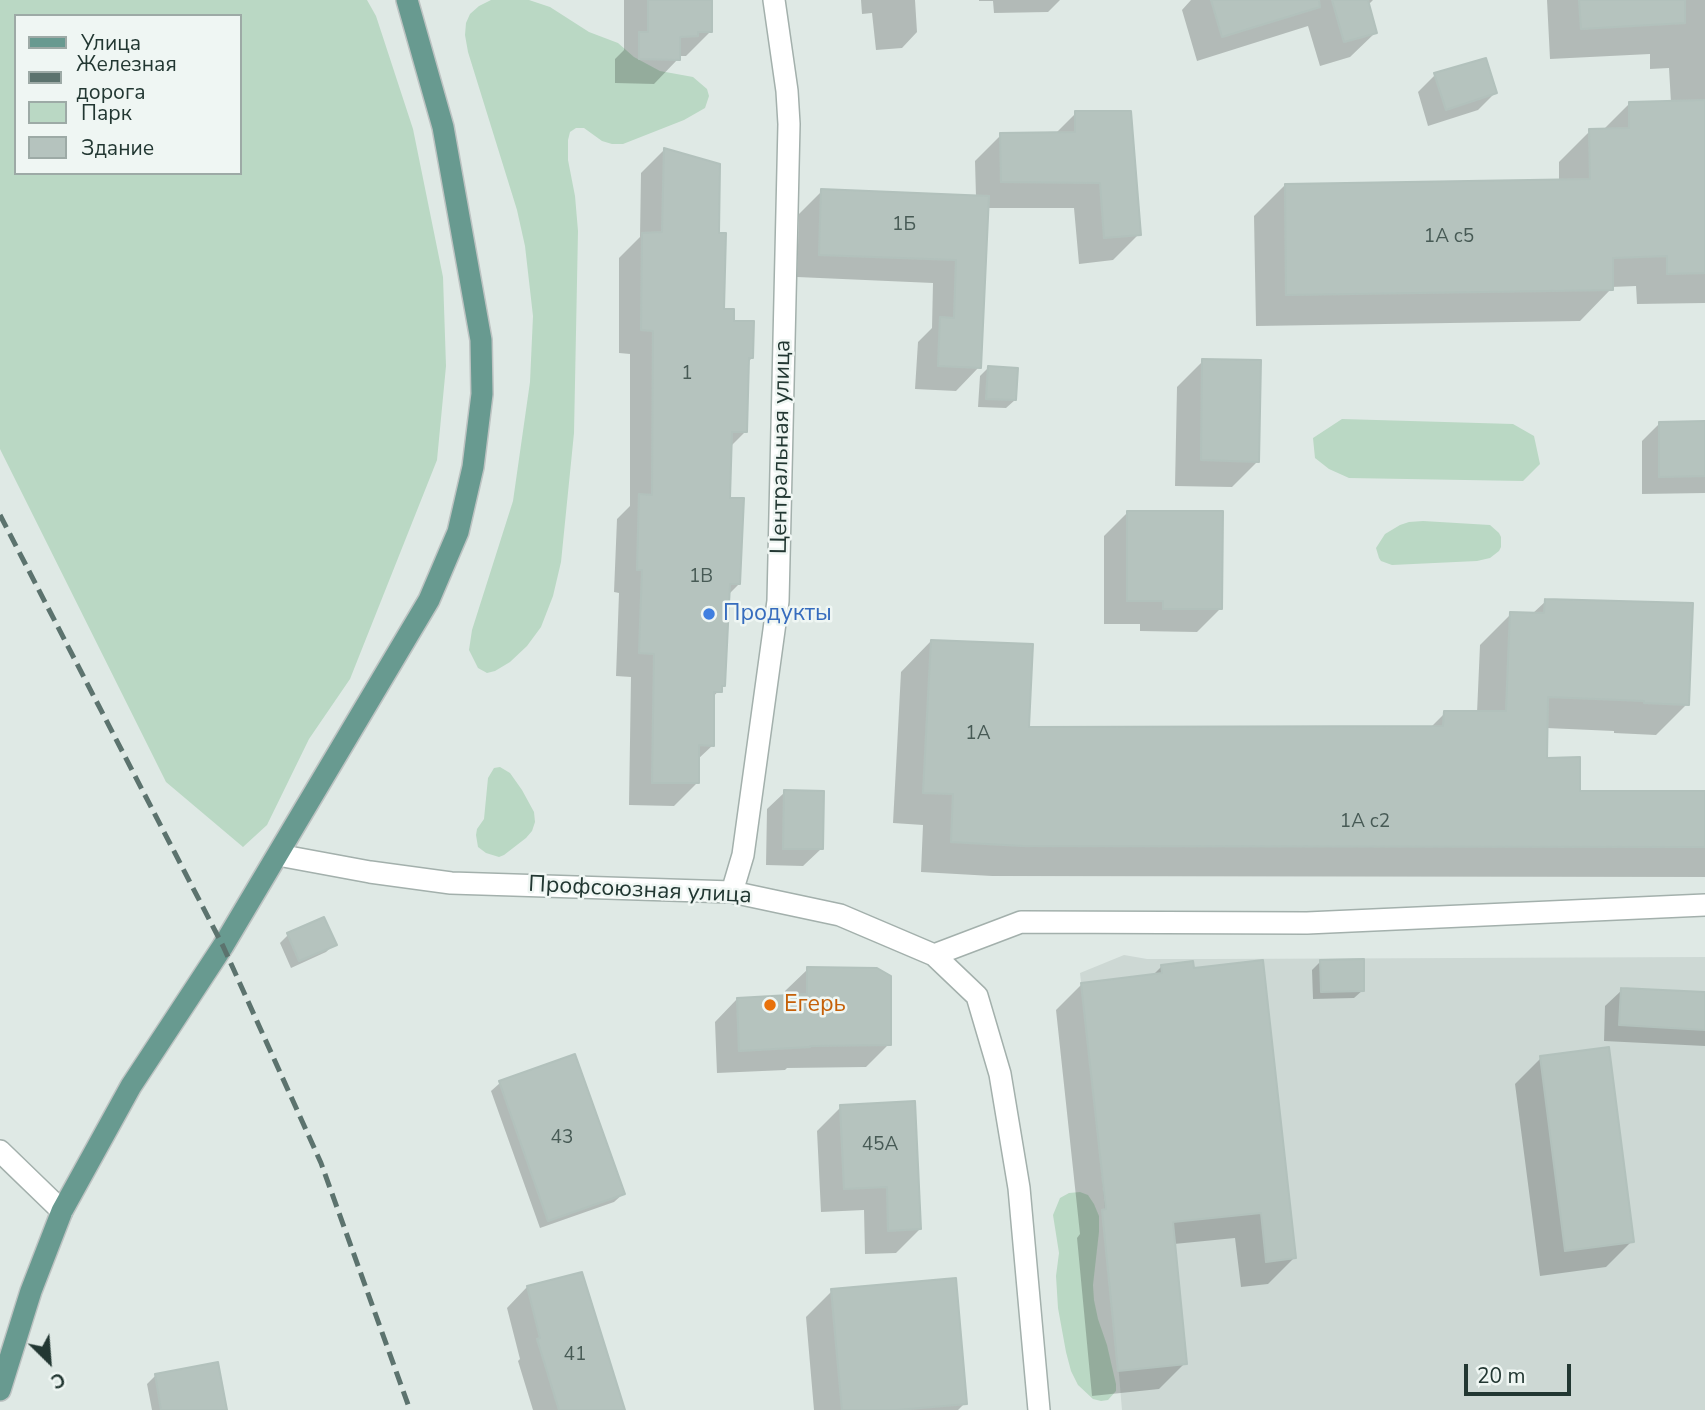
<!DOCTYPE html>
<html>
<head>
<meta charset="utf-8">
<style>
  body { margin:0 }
  #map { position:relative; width:1705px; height:1410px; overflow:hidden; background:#dfe9e5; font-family:"Nunito Sans",sans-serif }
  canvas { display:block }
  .legend { position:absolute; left:14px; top:14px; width:228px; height:161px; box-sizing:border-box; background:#eff6f3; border:2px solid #9daaa6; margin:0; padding:9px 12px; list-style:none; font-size:21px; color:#223732 }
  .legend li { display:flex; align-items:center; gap:14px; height:35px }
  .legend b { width:35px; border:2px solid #9daaa6 }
  .north { position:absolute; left:14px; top:1326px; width:70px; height:70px; -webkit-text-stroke:5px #eff6f3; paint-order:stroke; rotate:155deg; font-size:19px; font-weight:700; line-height:28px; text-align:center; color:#223732 }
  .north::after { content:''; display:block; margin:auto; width:24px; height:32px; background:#223732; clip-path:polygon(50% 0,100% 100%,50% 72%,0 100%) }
  .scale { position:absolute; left:1464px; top:1364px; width:107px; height:32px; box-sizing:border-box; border:4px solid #223732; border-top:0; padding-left:9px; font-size:21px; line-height:24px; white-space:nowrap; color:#223732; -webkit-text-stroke:5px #eff6f3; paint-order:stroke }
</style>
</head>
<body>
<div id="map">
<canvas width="1705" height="1410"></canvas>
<ul class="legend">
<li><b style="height:9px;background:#689a90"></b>Улица</li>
<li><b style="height:9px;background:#5c736e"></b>Железная дорога</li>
<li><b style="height:19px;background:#bad8c4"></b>Парк</li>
<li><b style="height:19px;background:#b5c3be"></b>Здание</li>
</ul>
<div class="north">С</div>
<div class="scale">20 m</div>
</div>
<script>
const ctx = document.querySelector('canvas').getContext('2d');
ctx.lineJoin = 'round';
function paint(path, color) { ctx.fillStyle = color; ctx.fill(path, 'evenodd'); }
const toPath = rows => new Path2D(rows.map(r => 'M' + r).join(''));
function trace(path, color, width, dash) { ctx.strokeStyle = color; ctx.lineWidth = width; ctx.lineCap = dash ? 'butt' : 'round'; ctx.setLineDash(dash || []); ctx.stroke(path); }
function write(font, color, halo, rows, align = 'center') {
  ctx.font = font + ' "Nunito Sans",sans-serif'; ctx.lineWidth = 5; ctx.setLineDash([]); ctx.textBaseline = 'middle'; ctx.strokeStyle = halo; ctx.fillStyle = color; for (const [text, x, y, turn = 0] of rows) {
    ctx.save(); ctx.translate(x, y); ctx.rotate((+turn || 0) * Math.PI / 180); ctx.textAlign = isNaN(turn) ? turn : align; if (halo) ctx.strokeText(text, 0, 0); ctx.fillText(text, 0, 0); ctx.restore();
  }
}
const built = toPath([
  [1124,955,1147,959,1213,959,1705,957,1705,1410,1122,1410,1101,1165,1080,973]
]);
const green = toPath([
  [0,0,367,0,376,16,413,129,443,277,446,366,437,460,350,679,309,739,267,825,243,847,166,782,0,449],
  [16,16,240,16,240,173,16,173],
  [491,0,529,0,550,7,589,32,618,43,634,57,660,71,693,77,707,89,709,96,705,108,684,120,623,144,612,144,602,141,584,128,576,128,570,132,568,140,568,160,575,196,578,231,574,433,561,562,553,596,541,627,527,646,510,662,495,671,487,673,478,668,469,650,472,630,513,501,530,382,533,316,525,246,517,210,468,52,465,35,466,23,470,14,479,6],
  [1342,419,1513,424,1534,436,1540,464,1523,481,1349,478,1329,469,1315,458,1313,438],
  [1423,521,1490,525,1499,533,1501,537,1501,547,1499,551,1490,558,1477,561,1392,565,1381,561,1379,558,1376,548,1385,534,1400,525,1409,522],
  [500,767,510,773,522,790,534,812,535,822,532,831,526,838,504,855,499,857,486,853,478,847,476,835,477,829,484,819,488,778,494,768],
  [1080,1192,1088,1195,1094,1204,1099,1216,1099,1232,1093,1285,1094,1300,1098,1319,1107,1345,1116,1384,1116,1391,1108,1400,1101,1401,1093,1399,1078,1385,1071,1371,1066,1352,1058,1308,1056,1276,1059,1253,1053,1215,1060,1198,1069,1193]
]);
const shadow = toPath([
  [624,0,711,0,711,31,686,56,678,56,678,59,654,84,615,83,615,59,624,50],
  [861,0,915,0,917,32,902,48,876,50,872,13,862,14],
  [979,0,1060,0,1048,12,994,13,993,1,979,1],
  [1191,0,1373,0,1367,6,1375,33,1350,57,1320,66,1308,26,1197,61,1182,10],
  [1547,0,1705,0,1705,303,1637,304,1636,286,1611,287,1611,289,1580,321,1256,326,1254,216,1285,185,1559,181,1559,162,1590,131,1602,131,1629,104,1671,103,1669,68,1650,69,1650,54,1550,59],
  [1435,75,1495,93,1478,110,1428,126,1418,92],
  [1076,113,1139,234,1113,260,1079,264,1074,208,987,208,979,367,956,391,915,389,918,342,932,328,933,283,797,277,799,214,822,191,976,197,975,161,1001,135,1055,134],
  [664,150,718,235,722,311,732,323,752,358,747,363,746,431,730,447,728,499,739,584,728,595,724,685,712,698,713,745,697,760,697,783,674,806,629,805,631,677,616,676,619,593,614,592,617,519,630,506,630,354,619,353,619,258,640,237,641,173],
  [1203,361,1258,461,1232,487,1175,486,1177,387],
  [988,368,1015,400,1006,408,978,407,980,376],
  [1705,423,1705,493,1642,494,1642,441,1659,424],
  [1128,512,1221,608,1197,632,1140,631,1140,624,1104,624,1104,536],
  [1546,601,1687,704,1656,735,1614,733,1614,731,1546,728,1545,759,1578,792,1705,793,1705,877,992,876,921,872,923,825,893,823,901,672,931,641,1027,729,1430,728,1445,713,1477,713,1480,645,1511,614,1532,614],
  [785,792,821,849,803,866,766,865,767,809],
  [288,935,335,944,326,952,291,968,280,943],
  [1320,962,1363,990,1354,998,1313,999,1312,970],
  [1161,967,1294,1258,1268,1284,1241,1287,1235,1238,1174,1244,1185,1363,1159,1389,1092,1396,1077,1238,1080,1234,1056,1010,1082,984,1152,976],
  [808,969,889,1044,866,1067,787,1068,785,1070,717,1073,715,1022,737,999,785,997,785,991],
  [1622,990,1705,994,1705,1046,1604,1041,1605,1006],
  [1541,1058,1632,1241,1606,1267,1540,1276,1515,1084],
  [500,1083,623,1194,614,1202,540,1228,491,1091],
  [841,1107,920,1229,896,1253,865,1254,864,1210,821,1212,817,1131],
  [527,1287,623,1410,533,1410,518,1361,520,1359,507,1308],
  [832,1291,965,1403,958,1410,814,1410,806,1317],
  [156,1375,225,1410,152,1410,147,1384]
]);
const building = toPath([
  [648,0,712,0,712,32,698,32,698,36,680,37,680,60,639,59,639,32,648,32,648,0],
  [1211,0,1319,0,1320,7,1222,37,1211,0],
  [1332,0,1368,0,1377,33,1344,42,1332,0],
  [1579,0,1685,0,1685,23,1581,29,1579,0],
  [1486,58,1497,93,1446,110,1434,73,1486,58],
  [1705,100,1705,273,1667,274,1667,256,1613,258,1613,290,1286,295,1285,184,1590,179,1589,129,1629,128,1629,102,1705,100],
  [1075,111,1131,111,1141,235,1104,238,1100,183,1001,182,1000,133,1075,132,1075,111],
  [664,148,720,164,719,233,726,233,724,309,734,309,734,321,754,321,753,358,749,358,747,432,732,432,730,498,744,498,740,584,730,584,725,686,722,686,722,692,714,692,714,746,699,745,699,783,652,783,654,654,639,653,642,570,637,570,639,494,652,495,653,331,641,330,642,233,662,232,664,148],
  [821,189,989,196,981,368,938,366,940,317,954,318,956,260,819,255,821,189],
  [1202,359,1261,360,1259,462,1201,460,1202,359],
  [988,366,1018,368,1016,400,986,399,988,366],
  [1705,421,1705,476,1659,477,1659,422,1705,421],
  [1127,511,1223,511,1222,609,1163,609,1163,601,1127,601,1127,511],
  [1545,599,1693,603,1689,705,1644,703,1644,701,1548,697,1547,758,1580,757,1580,791,1705,791,1705,847,1023,846,951,842,953,794,923,793,931,640,1033,644,1029,727,1443,726,1444,711,1506,711,1510,612,1544,613,1545,599],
  [784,790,824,791,823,849,783,849,784,790],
  [324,917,337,945,299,961,287,933,324,917],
  [1364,959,1364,991,1321,992,1320,960,1364,959],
  [1263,960,1296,1258,1266,1262,1261,1213,1173,1222,1187,1364,1118,1371,1102,1210,1106,1209,1081,983,1162,973,1161,965,1193,961,1194,968,1263,960],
  [807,967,877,968,891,976,891,1045,810,1046,810,1047,739,1051,737,998,807,994,807,967],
  [1621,988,1705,992,1705,1030,1619,1025,1621,988],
  [1609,1047,1634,1242,1565,1251,1540,1056,1609,1047],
  [575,1054,625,1194,548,1221,499,1081,575,1054],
  [915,1101,921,1229,888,1231,887,1187,844,1189,840,1105,915,1101],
  [582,1272,625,1410,559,1410,537,1339,540,1338,527,1286,582,1272],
  [956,1278,967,1404,897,1410,842,1410,831,1289,956,1278],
  [218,1362,227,1410,161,1410,155,1374,218,1362]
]);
const minor = toPath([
  [278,855,370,872,451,883,732,892,840,915,934,955,977,996,1000,1074,1019,1188,1039,1410],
  [732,892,743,855,778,601,789,124,787,91,774,0],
  [934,955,1021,922,1307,923,1705,905],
  [0,1151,62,1211]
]);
const major = toPath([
  [0,1390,31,1291,62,1211,131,1086,223,946,429,600,458,532,473,467,482,394,481,340,443,127,407,0]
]);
const rail = toPath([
  [0,515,223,946,321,1163,410,1410]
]);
const markers = [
  [709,614,7,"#3f7fe0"],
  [770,1005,7,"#e8710a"]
];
const numberNames = [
  ["1Б",904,225],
  ["1А с5",1449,237],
  ["1",687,374],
  ["1В",701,577],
  ["1А",978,734],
  ["1А с2",1365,822],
  ["43",562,1138],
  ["45А",880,1145],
  ["41",575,1355]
];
const streetNames = [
  ["Центральная улица",782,447,-89],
  ["Профсоюзная улица",640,891,3]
];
const shopNames = [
  ["Продукты",723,614]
];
const foodNames = [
  ["Егерь",784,1005]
];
paint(built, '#cdd8d4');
paint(green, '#bad8c4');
paint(shadow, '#0003');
paint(building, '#b5c3be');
trace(building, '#b2c1bc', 2);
trace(minor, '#a3b0ac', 24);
trace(major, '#bdc3c2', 24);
trace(minor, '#fff', 21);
trace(major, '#689a90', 21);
trace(rail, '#5c736e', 5, [14, 7]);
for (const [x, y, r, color] of markers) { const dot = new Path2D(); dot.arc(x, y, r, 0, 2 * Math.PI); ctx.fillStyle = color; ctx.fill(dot); trace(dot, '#eff6f3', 2.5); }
write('19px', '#475a55', null, numberNames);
write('23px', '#223732', '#eff6f3', streetNames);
write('23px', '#366cbe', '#eff6f3', shopNames, 'left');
write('23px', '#c56008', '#eff6f3', foodNames, 'left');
</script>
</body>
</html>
